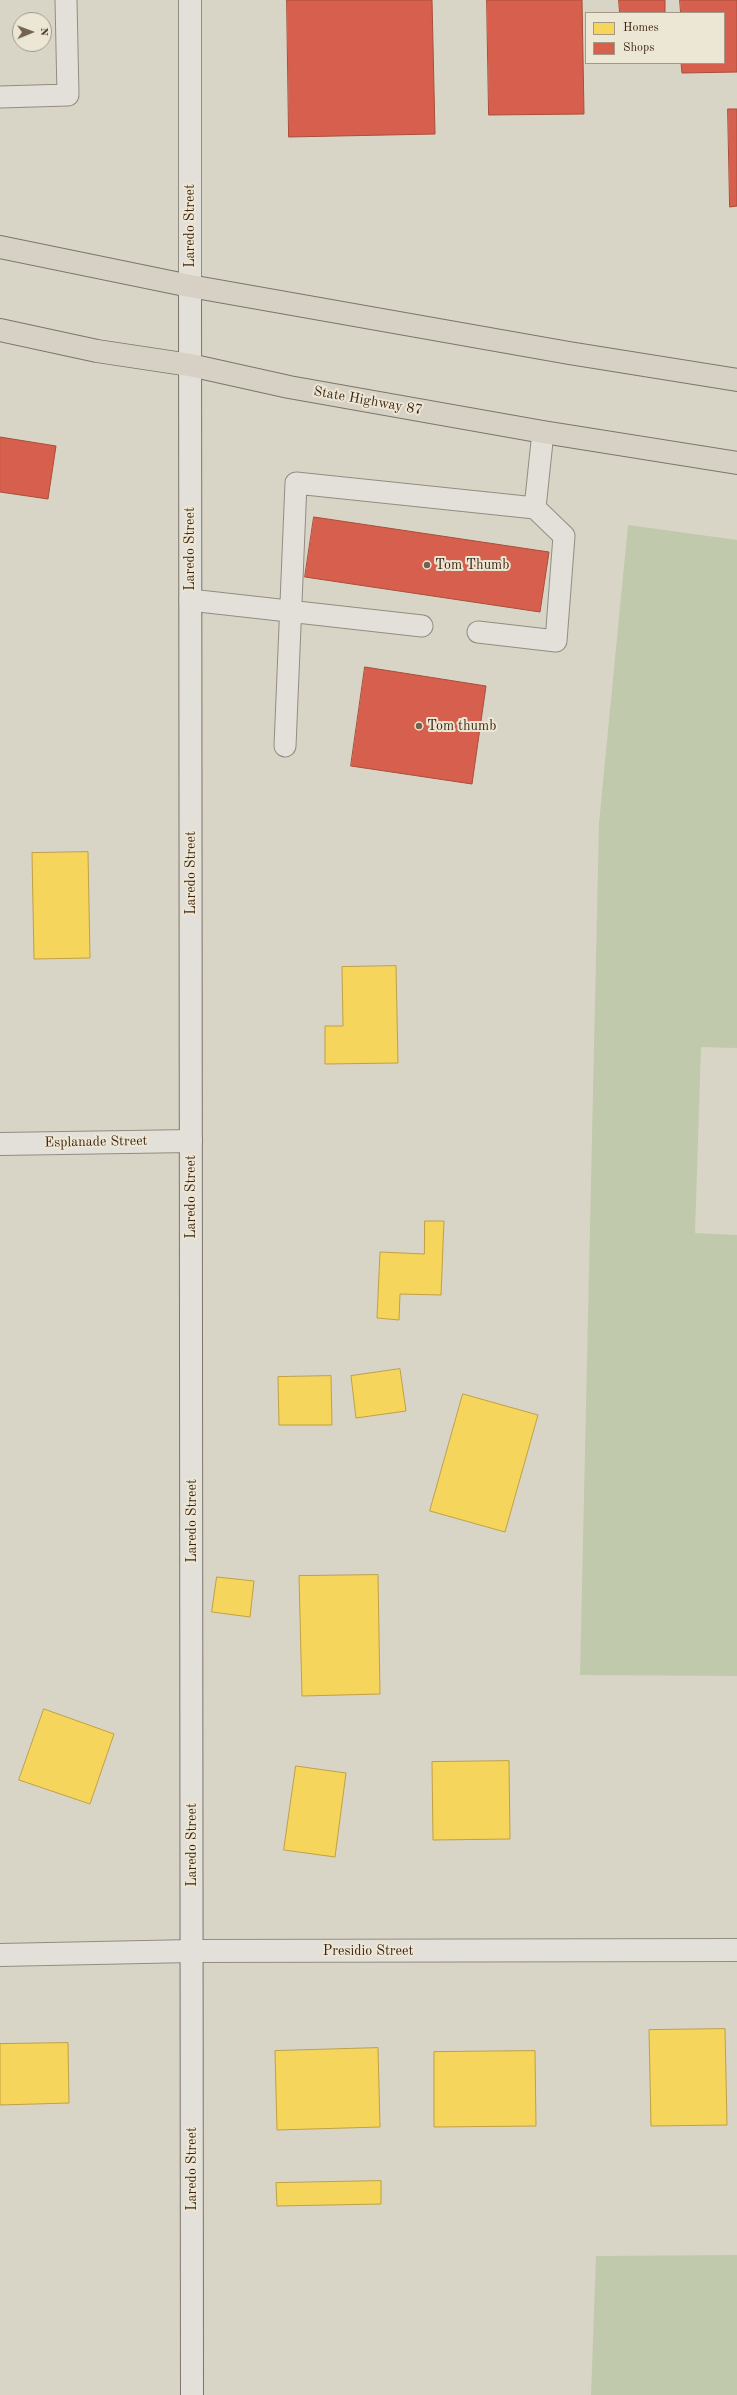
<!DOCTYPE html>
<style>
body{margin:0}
#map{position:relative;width:737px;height:2395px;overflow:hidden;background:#d9d5c6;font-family:"Old Standard TT",serif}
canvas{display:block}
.legend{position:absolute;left:585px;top:12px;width:140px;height:52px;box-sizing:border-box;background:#ece6d5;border:1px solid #a69886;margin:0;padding:5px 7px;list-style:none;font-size:12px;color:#3e240f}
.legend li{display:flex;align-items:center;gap:8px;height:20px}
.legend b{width:20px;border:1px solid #a69886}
.north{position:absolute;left:12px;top:12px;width:40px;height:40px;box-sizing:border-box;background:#ece6d5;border:1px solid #a69886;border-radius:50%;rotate:89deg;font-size:11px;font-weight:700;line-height:16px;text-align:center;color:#3e240f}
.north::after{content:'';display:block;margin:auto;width:14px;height:18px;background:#74624f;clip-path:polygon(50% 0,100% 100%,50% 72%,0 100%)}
</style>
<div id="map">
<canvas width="737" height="2395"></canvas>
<ul class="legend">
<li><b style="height:11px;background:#f6d55c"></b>Homes</li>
<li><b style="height:11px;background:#d6604d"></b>Shops</li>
</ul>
<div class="north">N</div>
</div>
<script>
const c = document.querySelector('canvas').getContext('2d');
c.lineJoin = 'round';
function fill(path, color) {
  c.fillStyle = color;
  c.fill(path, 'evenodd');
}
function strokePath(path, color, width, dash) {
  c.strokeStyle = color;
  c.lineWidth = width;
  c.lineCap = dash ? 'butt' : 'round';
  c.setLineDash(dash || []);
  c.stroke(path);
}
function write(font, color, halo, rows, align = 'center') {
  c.font = font + ' "Old Standard TT",serif';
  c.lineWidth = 4;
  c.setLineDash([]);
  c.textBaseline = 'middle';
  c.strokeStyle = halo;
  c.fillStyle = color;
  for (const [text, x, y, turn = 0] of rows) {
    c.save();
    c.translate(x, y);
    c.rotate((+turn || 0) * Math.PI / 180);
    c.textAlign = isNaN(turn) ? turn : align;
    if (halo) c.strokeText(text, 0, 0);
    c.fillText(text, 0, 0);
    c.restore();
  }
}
const green = new Path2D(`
 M 628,525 L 737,540 L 737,1048 L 701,1047 L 695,1233 L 737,1235 L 737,1676 L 580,1675 L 599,823 Z
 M 737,2255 L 737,2395 L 591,2395 L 596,2256 Z`);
const homes = new Path2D(`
 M 88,852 L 90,958 L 34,959 L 32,853 Z
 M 396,966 L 398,1063 L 325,1064 L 325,1026 L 343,1026 L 342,967 Z
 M 425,1221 L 444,1221 L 441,1295 L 400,1294 L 399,1320 L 377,1318 L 380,1252 L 424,1254 Z
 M 400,1369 L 406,1411 L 356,1418 L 351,1376 Z
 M 331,1376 L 332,1425 L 279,1425 L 278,1377 Z
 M 463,1394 L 538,1415 L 505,1532 L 430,1511 Z
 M 378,1575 L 380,1694 L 302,1696 L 299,1576 Z
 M 217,1577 L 254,1581 L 250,1617 L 212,1612 Z
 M 44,1709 L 114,1734 L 90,1804 L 19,1780 Z
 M 509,1761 L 510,1839 L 433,1840 L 432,1762 Z
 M 296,1766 L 346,1773 L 335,1857 L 284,1850 Z
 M 725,2029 L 727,2125 L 651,2126 L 649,2030 Z
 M 68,2043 L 69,2103 L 0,2105 L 0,2044 Z
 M 378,2048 L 380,2127 L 277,2130 L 275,2051 Z
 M 535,2051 L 536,2126 L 434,2127 L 434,2052 Z
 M 381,2181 L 381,2204 L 277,2206 L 276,2183 Z`);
const shops = new Path2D(`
 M 287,0 L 432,0 L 435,134 L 289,137 Z
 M 487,0 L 582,0 L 584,114 L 489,115 Z
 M 619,0 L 665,0 L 665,13 L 620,13 Z
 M 680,0 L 737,0 L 737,72 L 682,73 L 681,63 L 724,63 L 724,13 L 681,13 Z
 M 728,109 L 737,109 L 737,206 L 730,207 Z
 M 0,437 L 56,446 L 48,499 L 0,492 Z
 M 314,517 L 549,552 L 540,612 L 305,577 Z
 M 365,667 L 486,686 L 472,784 L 351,766 Z`);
const lane = new Path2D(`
 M 0,97 L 68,95 L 66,0
 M 190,600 L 422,626
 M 478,632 L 556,641 L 564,536 L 535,508 L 543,432
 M 285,746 L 296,483 L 535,508`);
const street = new Path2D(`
 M 190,0 L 190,286
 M 0,1144 L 191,1141
 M 0,1955 L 192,1951 L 737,1950`);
const secondary = new Path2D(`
 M 190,286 L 192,2395`);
const highway = new Path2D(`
 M 0,247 L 190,286 L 569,353 L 737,380
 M 0,330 L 97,351 L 190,365 L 289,387 L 543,432 L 737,463`);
const markers = [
 [427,565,4,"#74624f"],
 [419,726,4,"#74624f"]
];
const streetNames = [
 ["Laredo Street",190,226,-90],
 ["State Highway 87",368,401,10],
 ["Laredo Street",190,549,-90],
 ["Laredo Street",191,873,-90],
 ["Esplanade Street",96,1142,-1],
 ["Laredo Street",191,1197,-90],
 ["Laredo Street",192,1521,-90],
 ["Laredo Street",192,1845,-90],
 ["Presidio Street",368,1951],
 ["Laredo Street",192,2169,-90]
];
const poiNames = [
 ["Tom Thumb",435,565],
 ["Tom thumb",427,726]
];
fill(green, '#c0c9ac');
fill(homes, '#f6d55c');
strokePath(homes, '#bfa045', 1);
fill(shops, '#d6604d');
strokePath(shops, '#a84e3a', 1);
strokePath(lane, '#938c81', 23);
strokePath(street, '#938c81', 24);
strokePath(secondary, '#7c756a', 24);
strokePath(highway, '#7c756a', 24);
strokePath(lane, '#e3e0d9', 21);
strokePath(street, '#e3e0d9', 22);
strokePath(secondary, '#e3e0d9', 22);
strokePath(highway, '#d6d1c4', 22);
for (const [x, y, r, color] of markers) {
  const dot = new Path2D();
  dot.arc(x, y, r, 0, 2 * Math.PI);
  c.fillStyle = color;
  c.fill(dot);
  strokePath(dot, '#ece6d5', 1.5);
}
write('14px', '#3e240f', '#ece6d5', streetNames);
write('14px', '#3e240f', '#ece6d5', poiNames, 'left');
</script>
